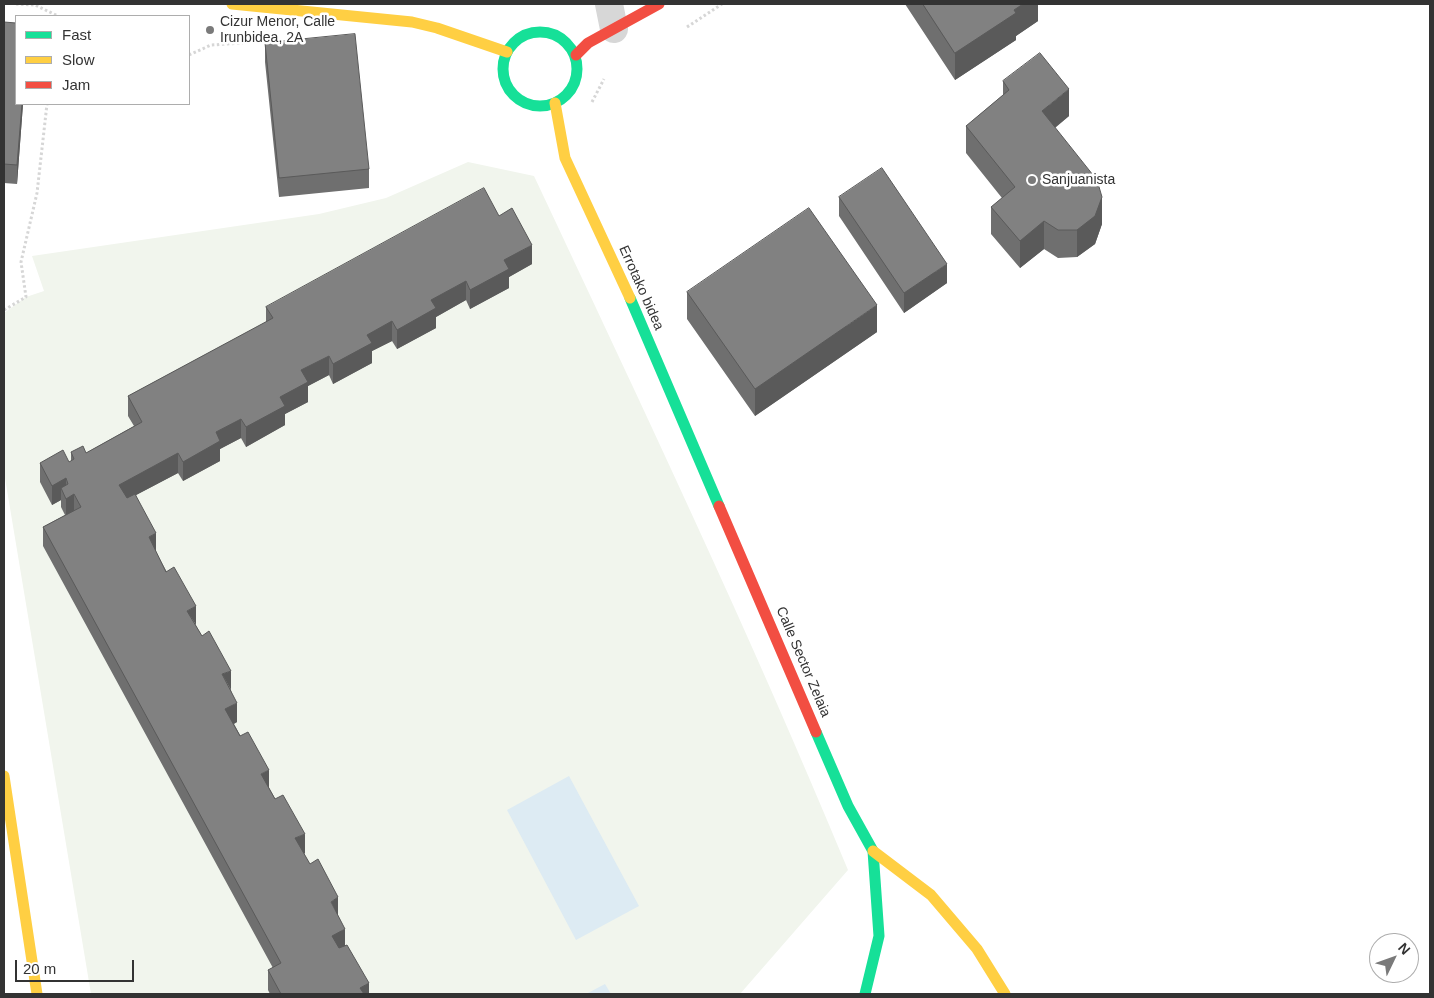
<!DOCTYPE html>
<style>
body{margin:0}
#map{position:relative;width:1434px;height:998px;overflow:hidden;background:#fff;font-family:Arial,sans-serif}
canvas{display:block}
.frame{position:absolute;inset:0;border:5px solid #333;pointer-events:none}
.legend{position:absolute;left:15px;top:15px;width:175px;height:90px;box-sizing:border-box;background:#fff;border:1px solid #adadad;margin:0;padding:6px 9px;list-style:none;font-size:15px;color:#333}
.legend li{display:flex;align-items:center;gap:10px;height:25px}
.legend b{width:25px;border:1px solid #adadad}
.north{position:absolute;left:1369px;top:933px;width:50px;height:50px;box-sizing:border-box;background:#fff;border:1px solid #adadad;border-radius:50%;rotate:48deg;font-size:14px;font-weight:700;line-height:20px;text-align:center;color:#333}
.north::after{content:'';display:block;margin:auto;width:18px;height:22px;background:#7a7a7a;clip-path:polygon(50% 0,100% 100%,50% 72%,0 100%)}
.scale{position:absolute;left:15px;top:960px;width:119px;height:22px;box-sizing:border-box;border:2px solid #333;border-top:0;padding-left:6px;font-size:15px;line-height:18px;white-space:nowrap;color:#333;-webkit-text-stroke:4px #fff;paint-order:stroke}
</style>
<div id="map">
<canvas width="1434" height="998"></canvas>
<div class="frame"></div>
<ul class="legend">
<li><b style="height:6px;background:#16e098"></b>Fast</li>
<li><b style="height:6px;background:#ffcf43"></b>Slow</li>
<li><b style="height:6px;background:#f24e42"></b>Jam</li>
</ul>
<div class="north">N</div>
<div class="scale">20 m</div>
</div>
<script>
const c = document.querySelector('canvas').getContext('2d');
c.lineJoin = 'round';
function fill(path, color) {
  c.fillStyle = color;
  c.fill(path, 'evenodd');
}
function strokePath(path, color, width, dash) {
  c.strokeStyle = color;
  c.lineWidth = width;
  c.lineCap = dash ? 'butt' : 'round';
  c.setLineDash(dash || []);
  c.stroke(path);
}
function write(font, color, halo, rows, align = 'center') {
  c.font = font + ' Arial,sans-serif';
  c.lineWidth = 5;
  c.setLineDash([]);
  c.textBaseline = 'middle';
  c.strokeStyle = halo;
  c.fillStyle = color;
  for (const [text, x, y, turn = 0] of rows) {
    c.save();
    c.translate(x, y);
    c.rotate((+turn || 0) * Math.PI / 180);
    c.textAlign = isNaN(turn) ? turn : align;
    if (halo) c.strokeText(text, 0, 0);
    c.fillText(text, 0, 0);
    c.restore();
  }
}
const green = new Path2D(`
 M 468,162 L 534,176 C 642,406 751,635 848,870 L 740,994 L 91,994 L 4,472 L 4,313 L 26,297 L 44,291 L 32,256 L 319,214 L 386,198 Z`);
const water = new Path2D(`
 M 569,776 L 639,906 L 576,940 L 507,810 Z
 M 605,984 L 611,994 L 586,994 Z`);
const path = new Path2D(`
 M 16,4 L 35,5 L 58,16
 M 687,27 L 722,4
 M 189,55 L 211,45 L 243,43
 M 592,102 L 604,79
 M 4,310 L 26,297 L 21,262 L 37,193 L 47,104`);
const street = new Path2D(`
 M 609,4 L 614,29`);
const fast = new Path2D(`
 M503 69a37 37 0 1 1 74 0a37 37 0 1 1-74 0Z
 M 630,298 L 719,506
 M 816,732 L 848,806 L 873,851 L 879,936 L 865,994`);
const slow = new Path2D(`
 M 232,4 L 412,22 L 437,28 L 507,52
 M 555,103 L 565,158 L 630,298
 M 4,776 L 37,994
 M 873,851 L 931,895 L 977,949 L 1005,994`);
const jam = new Path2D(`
 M 576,55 L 588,43 L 659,4
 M 719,506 L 816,732`);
const wall = new Path2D(`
 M 905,4 L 1038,4 L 1038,21 L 1016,36 L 1016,40 L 955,80 Z
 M 4,22 L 16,104 L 23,104 L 17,184 L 4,183 Z
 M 265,43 L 369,169 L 369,188 L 279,197 L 265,62 Z
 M 1003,81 L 1069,116 L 1055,128 L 1102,224 L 1095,244 L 1077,257 L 1058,258 L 1044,249 L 1020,268 L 991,234 L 991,207 L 1002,198 L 966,153 L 966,126 L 1003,95 Z
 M 839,197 L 947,283 L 904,313 L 839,216 Z
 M 499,216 L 532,264 L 509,277 L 509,288 L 470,309 L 466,300 L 436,317 L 436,328 L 397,349 L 392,341 L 372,351 L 372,363 L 333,384 L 329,375 L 308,386 L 308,402 L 285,414 L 285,425 L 246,447 L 241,438 L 220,449 L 220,461 L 183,481 L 178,473 L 136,495 L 156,552 L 231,690 L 237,722 L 234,724 L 305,853 L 304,854 L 338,916 L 345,946 L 369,994 L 270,994 L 268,990 L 268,970 L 273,968 L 43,546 L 43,527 L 65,515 L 61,507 L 61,500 L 52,505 L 40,482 L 40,463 L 69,462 L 71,461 L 71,452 L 86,453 L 134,426 L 128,416 L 128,396 L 266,322 L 266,307 Z
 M 687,292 L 877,332 L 755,416 L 687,319 Z`);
const shadedWall = new Path2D(`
 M 1023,4 L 1038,4 L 1038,21 L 1016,36 L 1016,40 L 955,80 L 955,53 Z
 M 1069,89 L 1069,116 L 1042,138 L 1042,111 Z
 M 22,104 L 23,104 L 17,184 L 17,165 Z
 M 1102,197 L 1102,224 L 1095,244 L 1077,257 L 1077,230 Z
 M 1044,221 L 1044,249 L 1020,268 L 1020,241 Z
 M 532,245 L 532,264 L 509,277 L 509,288 L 470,309 L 470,290 L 504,260 Z
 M 947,264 L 947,283 L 904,313 L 904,293 Z
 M 466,281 L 466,300 L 436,317 L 436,328 L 397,349 L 397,330 L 431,300 Z
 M 877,305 L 877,332 L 755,416 L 755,389 Z
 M 392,321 L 392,341 L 372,351 L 372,363 L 333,384 L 333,364 L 367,335 Z
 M 329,356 L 329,375 L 308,386 L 308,402 L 285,414 L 285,425 L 246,447 L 246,427 L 280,397 L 301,370 Z
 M 241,419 L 241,438 L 220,449 L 220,461 L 183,481 L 183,462 L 216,432 Z
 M 178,453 L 178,473 L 119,504 L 119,485 Z
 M 66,478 L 66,497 L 61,488 L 61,500 L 52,505 L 52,486 Z
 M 74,494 L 74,513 L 66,518 L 66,499 Z
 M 156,533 L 156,552 L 149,537 Z
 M 196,606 L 196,625 L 187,611 Z
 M 231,671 L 231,690 L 222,674 Z
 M 237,703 L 237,722 L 225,728 L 225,709 Z
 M 269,770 L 269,789 L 261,774 Z
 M 305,834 L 305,853 L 295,858 L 295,838 Z
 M 338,897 L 338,916 L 331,902 Z
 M 345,929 L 345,948 L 332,955 L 332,936 Z
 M 369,983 L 369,994 L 360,994 L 360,988 Z`);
const building = new Path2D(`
 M 923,4 L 1023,4 L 1014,10 L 1016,13 L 955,53 Z
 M 4,22 L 16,23 L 16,104 L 22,104 L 17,165 L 4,164 Z
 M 355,34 L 369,169 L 279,178 L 265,43 Z
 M 1040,53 L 1069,89 L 1042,111 L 1097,180 L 1102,197 L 1095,216 L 1077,230 L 1058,230 L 1044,221 L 1020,241 L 991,207 L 1015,187 L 966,126 L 1009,90 L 1003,81 Z
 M 882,168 L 947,264 L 904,293 L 839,197 Z
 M 484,188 L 499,216 L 512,208 L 532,245 L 504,260 L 509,269 L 470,290 L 466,281 L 431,300 L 436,308 L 397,330 L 392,321 L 367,335 L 372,343 L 333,364 L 329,356 L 301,370 L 308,382 L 280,397 L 285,406 L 246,427 L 241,419 L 216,432 L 220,441 L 183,462 L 178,453 L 119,485 L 127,498 L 135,494 L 156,533 L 149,537 L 166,572 L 174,567 L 196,606 L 187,611 L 202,636 L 209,631 L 231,671 L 222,674 L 237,703 L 225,709 L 240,736 L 248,732 L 269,770 L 261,774 L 275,799 L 283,795 L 305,834 L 295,838 L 310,864 L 318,859 L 338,897 L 331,902 L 345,929 L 332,936 L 339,948 L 347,945 L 369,983 L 360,988 L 364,994 L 281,994 L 268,970 L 281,963 L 43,527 L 81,507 L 74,494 L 66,499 L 61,488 L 68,484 L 66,478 L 52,486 L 40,463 L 63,450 L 69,462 L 74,459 L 71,452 L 83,446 L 86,453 L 142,422 L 128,396 L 273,318 L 266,307 Z
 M 809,208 L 877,305 L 755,389 L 687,292 Z`);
const markers = [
 [210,30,5,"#7a7a7a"],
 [1032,180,5,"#7a7a7a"]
];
const poiNames = [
 ["Cizur Menor, Calle",220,22],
 ["Irunbidea, 2A",220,38],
 ["Sanjuanista",1042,180]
];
const streetNames = [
 ["Errotako bidea",641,288,66],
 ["Calle Sector Zelaia",803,662,67]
];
fill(green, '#f1f5ed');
fill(water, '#ddebf3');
strokePath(path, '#d6d6d6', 3, [2.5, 2.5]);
strokePath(street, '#d7d7d7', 28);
strokePath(fast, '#16e098', 11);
strokePath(slow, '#ffcf43', 11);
strokePath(jam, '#f24e42', 11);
fill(wall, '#6f6f6f');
fill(shadedWall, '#5a5a5a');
fill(building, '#818181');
strokePath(building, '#5a5a5a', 1);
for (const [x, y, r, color] of markers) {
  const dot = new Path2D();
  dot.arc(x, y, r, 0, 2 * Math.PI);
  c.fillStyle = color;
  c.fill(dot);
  strokePath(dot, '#fff', 2);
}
write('14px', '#333', '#fff', poiNames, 'left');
write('14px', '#333', '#fff', streetNames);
</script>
